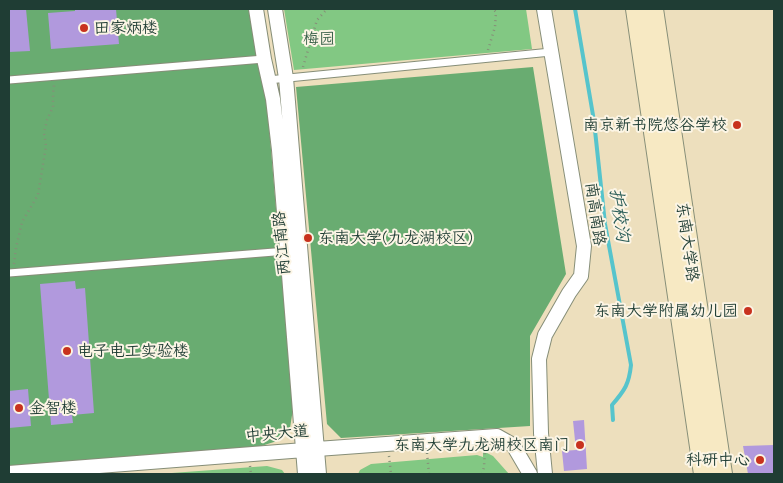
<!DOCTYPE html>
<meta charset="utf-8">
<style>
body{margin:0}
#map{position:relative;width:783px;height:483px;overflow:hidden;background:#eddfbd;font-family:"Comic Neue",sans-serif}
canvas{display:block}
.frame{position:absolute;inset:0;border:10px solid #1f3d34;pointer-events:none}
</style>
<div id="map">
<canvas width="783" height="483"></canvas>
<div class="frame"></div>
</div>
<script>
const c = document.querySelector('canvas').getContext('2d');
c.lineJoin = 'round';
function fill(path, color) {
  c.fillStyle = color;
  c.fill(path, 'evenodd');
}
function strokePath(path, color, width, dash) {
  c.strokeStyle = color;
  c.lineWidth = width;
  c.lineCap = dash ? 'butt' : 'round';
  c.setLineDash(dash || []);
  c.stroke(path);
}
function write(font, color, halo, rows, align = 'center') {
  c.font = font + ' "Comic Neue","LXGW WenKai TC",sans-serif';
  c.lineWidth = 4;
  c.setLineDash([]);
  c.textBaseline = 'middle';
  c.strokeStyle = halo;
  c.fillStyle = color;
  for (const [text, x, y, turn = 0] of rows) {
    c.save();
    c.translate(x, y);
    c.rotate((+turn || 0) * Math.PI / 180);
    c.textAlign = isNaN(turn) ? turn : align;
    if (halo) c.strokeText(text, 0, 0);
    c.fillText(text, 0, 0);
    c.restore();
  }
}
const green = new Path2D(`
 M 284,9 L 526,9 L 532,49 L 294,70 Z
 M 483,451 L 493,456 L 509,474 L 358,474 L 360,470 L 371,464 L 477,455 L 483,457 Z
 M 267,466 L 282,470 L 285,474 L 158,474 Z`);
const forest = new Path2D(`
 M 9,9 L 251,9 L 267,102 L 293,409 L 290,428 L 277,441 L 255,448 L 9,468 Z
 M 533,67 L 566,274 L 530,336 L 530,426 L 341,438 L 327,424 L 296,87 Z`);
const stream = new Path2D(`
 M 575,9 L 594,121 L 605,224 L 631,365 C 629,384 625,390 612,405 L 613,420`);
const building = new Path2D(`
 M 9,9 L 26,9 L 30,51 L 9,52 Z
 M 75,9 L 116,9 L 119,44 L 51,49 L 48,13 L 75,11 Z
 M 75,281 L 76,289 L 85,288 L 94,413 L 72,415 L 73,423 L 51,425 L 40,284 Z
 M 28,389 L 31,426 L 9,428 L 9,391 Z
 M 584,420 L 587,469 L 564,471 L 562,451 L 576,450 L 573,421 Z
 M 774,445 L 774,474 L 748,474 L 743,446 Z`);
const path = new Path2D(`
 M 488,50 L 495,27 L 496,12 L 493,9
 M 303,67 L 317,20 L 327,9
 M 14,264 L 16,248 L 22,222 L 38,195 L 46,146 L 44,133 L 47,120 L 53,107 L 53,94 L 54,85
 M 427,453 L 429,474
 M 389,456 L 391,474
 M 250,466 L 251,474
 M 482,474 L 484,467 L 485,449`);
const lane = new Path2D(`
 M 9,80 L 264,59
 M 268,80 L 551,52
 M 9,273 L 287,251`);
const street = new Path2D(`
 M 256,9 L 264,59 L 273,99 L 279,150 L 305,474
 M 275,9 L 286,78 L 319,474
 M 544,9 L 584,246 L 581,276 L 569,293 L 545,335 L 539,359 L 541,433 L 545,474
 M 9,473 L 317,449 L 497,436 L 513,445 L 530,474`);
const secondary = new Path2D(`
 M 636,9 L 704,474
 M 653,9 L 722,474`);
const markers = [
 [84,28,5,"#c8321e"],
 [737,125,5,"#c8321e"],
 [308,238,5,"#c8321e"],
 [748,311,5,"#c8321e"],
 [67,351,5,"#c8321e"],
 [19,408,5,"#c8321e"],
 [580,445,5,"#c8321e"],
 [760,460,5,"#c8321e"]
];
const poiNames = [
 ["田家炳楼",94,28],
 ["南京新书院悠谷学校",727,125,"right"],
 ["东南大学(九龙湖校区)",318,238],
 ["东南大学附属幼儿园",738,311,"right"],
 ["电子电工实验楼",77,351],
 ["金智楼",29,408],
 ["东南大学九龙湖校区南门",570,445,"right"],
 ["科研中心",750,460,"right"]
];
const parkNames = [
 ["梅园",319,39]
];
const streetNames = [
 ["南高南路",595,214,82],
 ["东南大学路",687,242,82],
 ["两江南路",282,243,-95],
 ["中央大道",277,434,-5]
];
const waterNames = [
 ["护校沟",619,215,82]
];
fill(green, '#82c883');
fill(forest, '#69ac71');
strokePath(stream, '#56c4cc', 4);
fill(building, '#b199dd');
strokePath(lane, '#868e78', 9);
strokePath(street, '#868e78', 16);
strokePath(secondary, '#868e78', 22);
strokePath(path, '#868e78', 2.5, [1, 4]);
strokePath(lane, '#fff', 7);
strokePath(street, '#fff', 14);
strokePath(secondary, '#f7e9c3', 20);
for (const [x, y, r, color] of markers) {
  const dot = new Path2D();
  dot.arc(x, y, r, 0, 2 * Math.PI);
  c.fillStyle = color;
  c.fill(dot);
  strokePath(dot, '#fcf5e5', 2);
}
write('16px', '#1f3d34', '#fcf5e5', poiNames, 'left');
write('16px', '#386048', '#fcf5e5', parkNames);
write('16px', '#1f3d34', '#fcf5e5', streetNames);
write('italic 18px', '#2d5f5a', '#fcf5e5', waterNames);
</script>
